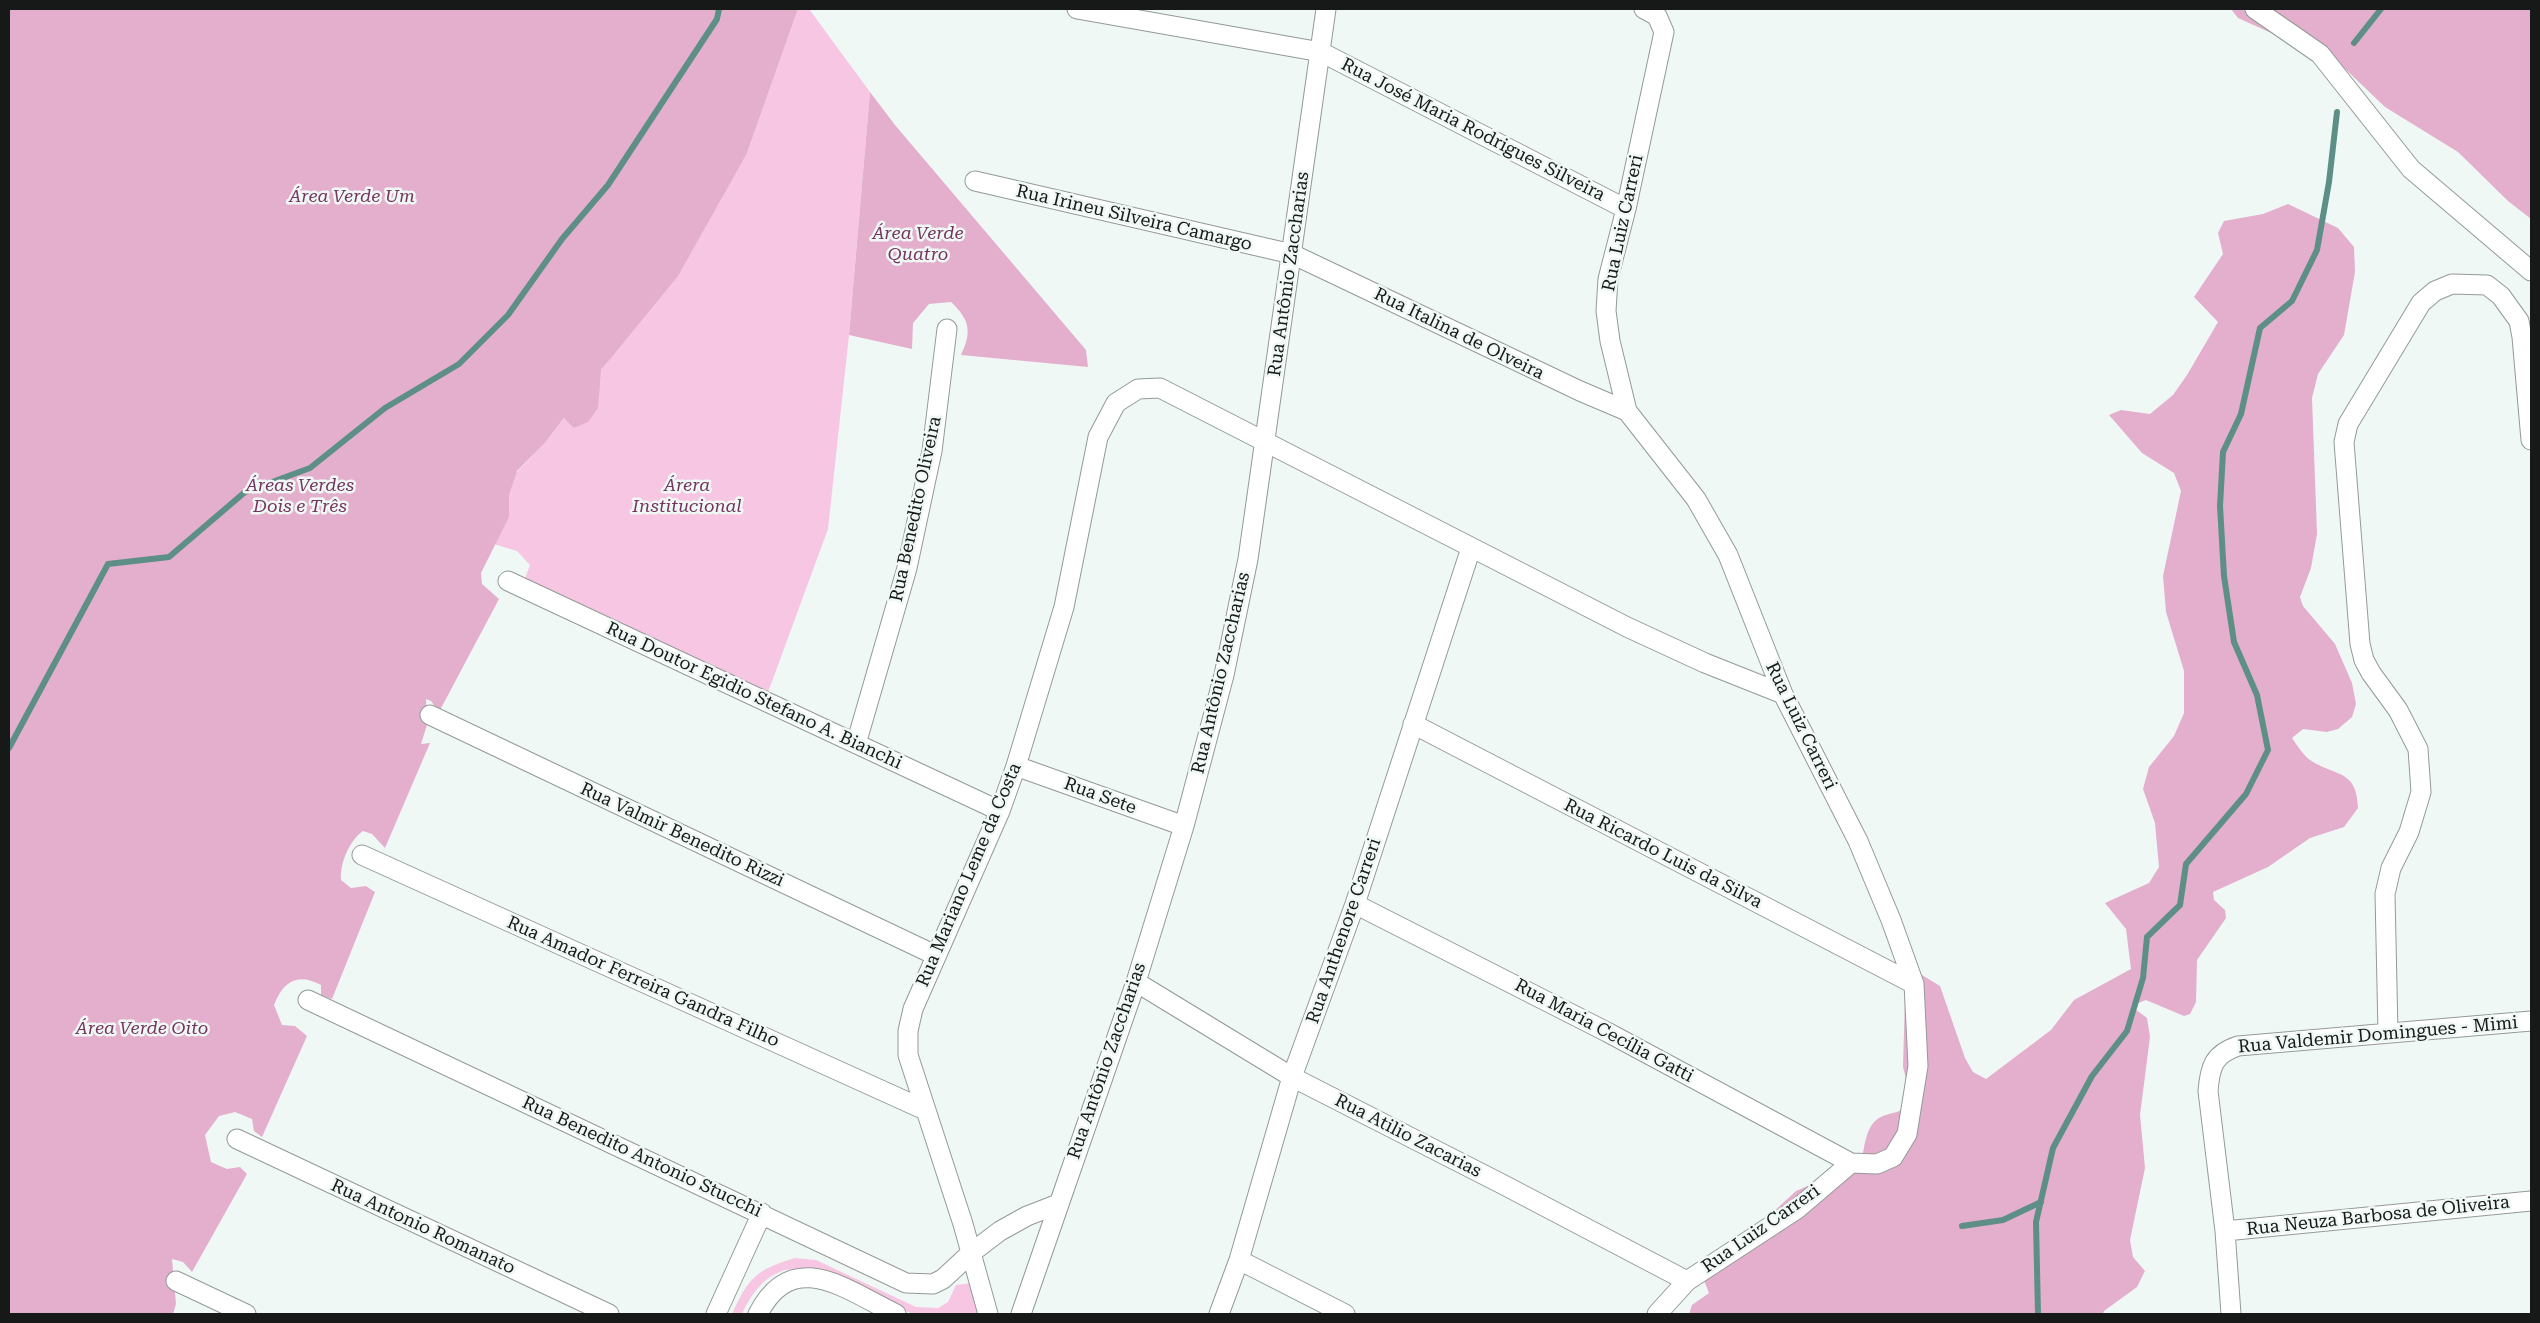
<!DOCTYPE html>
<meta charset="utf-8">
<style>
body{margin:0}
#map{position:relative;width:2540px;height:1323px;overflow:hidden;background:#f0f8f6;font-family:"Roboto Serif",serif}
canvas{display:block}
.frame{position:absolute;inset:0;border:10px solid #161918;pointer-events:none}
</style>
<div id="map">
<canvas width="2540" height="1323"></canvas>
<div class="frame"></div>
</div>
<script>
const c = document.querySelector('canvas').getContext('2d');
c.lineJoin = 'round';
function fill(path, color) {
  c.fillStyle = color;
  c.fill(path, 'evenodd');
}
function strokePath(path, color, width, dash) {
  c.strokeStyle = color;
  c.lineWidth = width;
  c.lineCap = dash ? 'butt' : 'round';
  c.setLineDash(dash || []);
  c.stroke(path);
}
function write(font, color, halo, rows, align = 'center') {
  c.font = font + ' "Roboto Serif",serif';
  c.lineWidth = 5;
  c.setLineDash([]);
  c.textBaseline = 'middle';
  c.strokeStyle = halo;
  c.fillStyle = color;
  for (const [text, x, y, turn = 0] of rows) {
    c.save();
    c.translate(x, y);
    c.rotate((+turn || 0) * Math.PI / 180);
    c.textAlign = isNaN(turn) ? turn : align;
    if (halo) c.strokeText(text, 0, 0);
    c.fillText(text, 0, 0);
    c.restore();
  }
}
const green = new Path2D(`
 M 798,9 L 809,9 L 870,92 L 849,335 L 828,529 L 767,695 L 524,581 L 530,565 L 517,551 L 497,545 L 464,527 L 544,444 L 606,364 L 747,153 Z
 M 795,1258 L 816,1260 L 916,1307 L 938,1308 L 948,1302 L 956,1285 L 972,1283 L 983,1314 C 967,1314 924,1318 911,1313 C 850,1292 784,1224 742,1314 L 732,1314 C 749,1277 756,1270 795,1258 Z`);
const forest = new Path2D(`
 M 9,9 L 798,9 L 747,153 L 678,276 L 601,370 L 598,408 L 588,422 L 574,428 L 564,418 L 544,444 L 517,471 L 509,495 L 509,517 L 481,573 L 482,584 L 499,599 L 439,712 L 431,701 L 426,699 L 427,725 L 421,744 L 430,743 L 385,848 L 372,834 L 363,831 C 349,841 340,863 341,880 L 351,888 L 366,886 L 375,892 L 332,999 L 321,995 L 321,985 C 297,972 283,982 274,1005 L 282,1025 L 295,1026 L 307,1036 L 262,1137 L 254,1131 L 252,1119 L 235,1112 L 219,1116 L 205,1135 L 211,1162 L 227,1169 L 240,1167 L 247,1174 L 192,1272 L 183,1262 L 172,1259 L 176,1304 L 173,1314 L 9,1314 Z
 M 2231,9 L 2531,9 L 2531,219 L 2508,201 L 2458,152 L 2385,107 L 2340,64 L 2238,18 Z
 M 870,92 L 895,125 L 1086,350 L 1088,367 L 961,355 C 972,332 970,320 951,302 L 929,304 L 913,323 L 912,349 L 849,335 Z
 M 2288,204 L 2338,228 L 2354,247 L 2355,272 L 2344,335 L 2318,374 L 2312,398 L 2317,534 L 2311,568 L 2300,597 L 2303,606 L 2335,644 L 2352,683 L 2356,704 L 2352,717 L 2338,729 L 2327,732 L 2303,729 L 2292,738 C 2297,745 2303,755 2310,760 C 2336,777 2357,769 2358,808 L 2344,827 L 2310,838 L 2268,867 L 2213,892 L 2214,900 L 2225,910 L 2226,918 L 2197,960 L 2196,1002 L 2190,1014 L 2184,1016 L 2146,1000 L 2131,1006 L 2147,1018 L 2150,1037 L 2140,1115 L 2145,1168 L 2130,1240 L 2133,1257 L 2145,1271 L 2137,1287 L 2104,1311 L 2103,1314 L 1689,1314 L 1692,1305 L 1709,1293 L 1700,1270 L 1747,1236 L 1796,1191 L 1815,1183 L 1847,1179 L 1861,1168 C 1864,1152 1864,1123 1883,1116 C 1900,1110 1899,1115 1911,1099 L 1903,1067 L 1905,997 L 1910,979 L 1922,975 L 1940,986 L 1965,1058 L 1973,1072 L 1986,1079 L 2051,1030 L 2074,1000 L 2131,969 L 2126,929 L 2105,903 L 2149,883 L 2159,867 L 2155,823 L 2143,789 L 2149,767 L 2174,736 L 2184,713 L 2184,671 L 2166,612 L 2163,576 L 2181,491 L 2174,473 L 2142,453 L 2109,415 L 2121,410 L 2150,414 L 2173,395 L 2187,375 L 2218,322 L 2194,297 L 2223,254 L 2218,233 L 2224,221 L 2263,214 Z`);
const stream = new Path2D(`
 M 2354,43 L 2381,9
 M 9,748 L 108,564 L 169,557 L 245,492 L 310,468 L 385,408 L 459,364 L 508,315 L 562,239 L 608,185 L 717,19 L 719,9
 M 1962,1226 L 2003,1220 L 2041,1202
 M 2038,1314 L 2036,1222 L 2053,1148 L 2092,1076 L 2127,1031 L 2143,978 L 2147,937 L 2180,905 L 2186,864 L 2246,794 L 2268,750 L 2257,695 L 2234,642 L 2224,576 L 2220,506 L 2223,452 L 2241,414 L 2260,328 L 2292,301 L 2317,250 L 2329,182 L 2337,112`);
const minor = new Path2D(`
 M 1077,9 L 1321,52 L 1626,209
 M 1644,9 L 1657,16 L 1664,32 L 1626,209 L 1608,279 L 1606,311 L 1610,341 L 1627,411 L 1696,499 L 1728,555 L 1783,694 L 1858,841 L 1891,920 L 1914,984 L 1918,1066 L 1907,1134 L 1893,1157 L 1877,1164 L 1851,1163 L 1797,1209 L 1687,1281 L 1657,1314
 M 2255,9 L 2320,54 L 2411,169 L 2531,271
 M 975,181 L 1292,254 L 1580,391 L 1627,411
 M 508,581 L 1000,811
 M 430,715 L 935,955
 M 1413,724 L 1914,984
 M 856,744 L 907,568 L 932,451 L 947,329
 M 1016,766 L 1184,826
 M 362,855 L 925,1110
 M 1355,904 L 1607,1032 L 1851,1163
 M 1136,982 L 1292,1077 L 1502,1184 L 1687,1281
 M 308,1000 L 906,1283 L 933,1284 L 943,1279 L 971,1253 L 1000,1231 L 1027,1216 L 1058,1204
 M 2388,1033 L 2385,894 L 2391,868 L 2409,832 L 2421,792 L 2418,749 L 2398,710 L 2371,673 L 2364,660 L 2360,644 L 2344,442 L 2348,424 L 2421,303 L 2435,291 L 2452,284 L 2487,285 L 2501,296 L 2519,321 L 2522,337 L 2531,440
 M 237,1139 L 609,1314
 M 2225,1231 L 2531,1201
 M 1239,1260 L 1345,1314
 M 176,1281 L 246,1314
 M 716,1314 L 762,1213
 M 758,1314 C 793,1246 846,1290 896,1314
 M 988,1314 L 963,1224 L 908,1055 L 908,1031 L 913,1009 L 1000,811 L 1016,766 L 1064,607 L 1098,437 L 1116,403 L 1138,389 L 1160,388 L 1627,627 L 1705,663 L 1783,694
 M 1021,1314 L 1136,982 L 1184,826 L 1224,675 L 1248,559 L 1326,9
 M 1219,1314 L 1239,1260 L 1292,1077 L 1355,904 L 1471,548
 M 2231,1314 L 2225,1231 L 2208,1091 C 2210,1066 2214,1054 2238,1046 L 2531,1021`);
const streetNames = [
 ["Rua José Maria Rodrigues Silveira",1473,130,27],
 ["Rua Irineu Silveira Camargo",1134,218,13],
 ["Rua Luiz Carreri",1623,223,-78],
 ["Rua Antônio Zaccharias",1289,274,-82],
 ["Rua Italina de Olveira",1459,334,26],
 ["Rua Benedito Oliveira",916,509,-78],
 ["Rua Antônio Zaccharias",1221,673,-77],
 ["Rua Doutor Egidio Stefano A. Bianchi",754,696,25],
 ["Rua Luiz Carreri",1801,726,64],
 ["Rua Sete",1100,796,20],
 ["Rua Valmir Benedito Rizzi",682,835,25],
 ["Rua Ricardo Luis da Silva",1663,854,27],
 ["Rua Mariano Leme da Costa",969,875,-67],
 ["Rua Anthenore Carreri",1344,931,-71],
 ["Rua Amador Ferreira Gandra Filho",643,982,24],
 ["Rua Maria Cecília Gatti",1604,1031,28],
 ["Rua Valdemir Domingues - Mimi",2378,1035,-5],
 ["Rua Antônio Zaccharias",1107,1061,-71],
 ["Rua Atilio Zacarias",1408,1136,27],
 ["Rua Benedito Antonio Stucchi",642,1157,25],
 ["Rua Neuza Barbosa de Oliveira",2378,1216,-6],
 ["Rua Antonio Romanato",423,1227,25],
 ["Rua Luiz Carreri",1761,1229,-35]
];
const parkNames = [
 ["Área Verde Um",352,197],
 ["Área Verde",918,234],
 ["Quatro",918,255],
 ["Áreas Verdes",300,486],
 ["Dois e Três",300,507],
 ["Árera",687,486],
 ["Institucional",687,507],
 ["Área Verde Oito",142,1029]
];
fill(green, '#f6c6e2');
fill(forest, '#e3afcd');
strokePath(stream, '#5d8f87', 6);
strokePath(minor, '#939a98', 21);
strokePath(minor, '#fff', 19);
write('18px', '#161918', '#f0f8f6', streetNames);
write('italic 18px', '#75355e', '#f0f8f6', parkNames);
</script>
